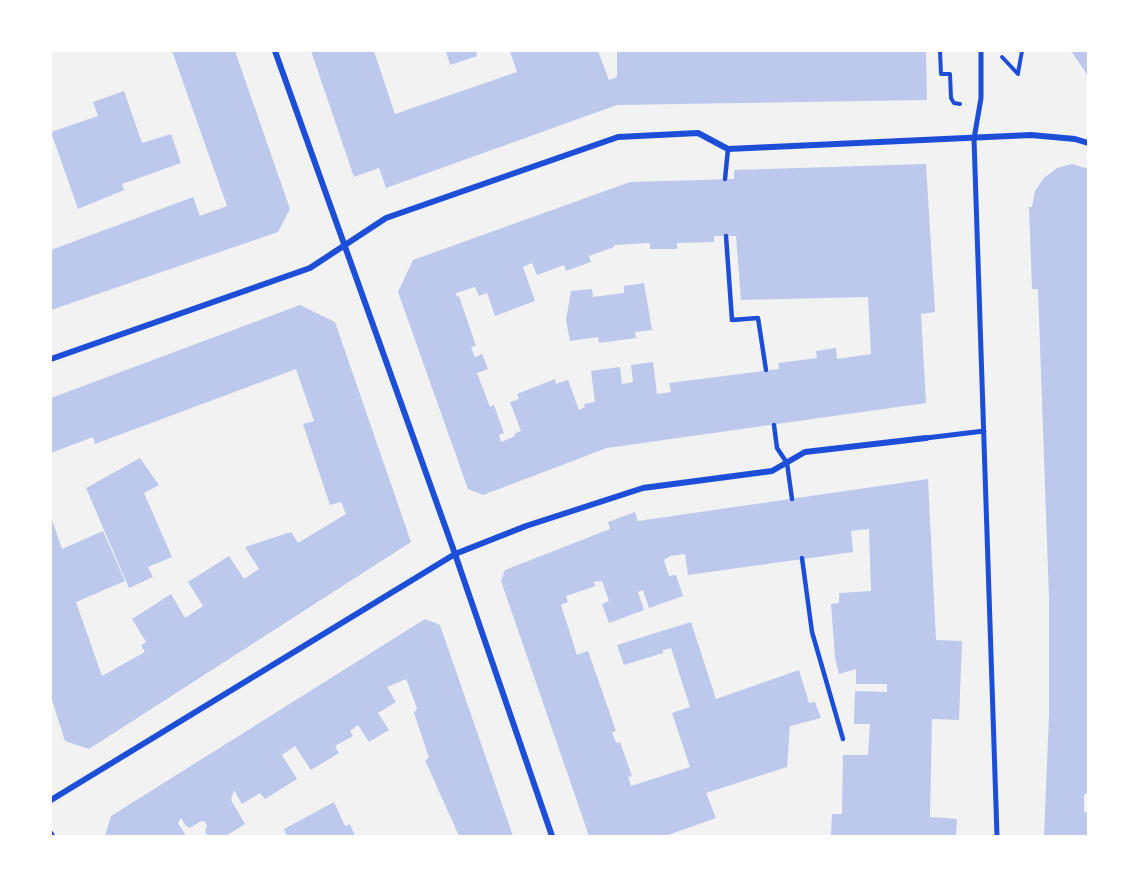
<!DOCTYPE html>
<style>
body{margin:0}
#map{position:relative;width:1139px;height:887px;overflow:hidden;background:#f2f2f2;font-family:"PT Sans Narrow",sans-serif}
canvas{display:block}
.frame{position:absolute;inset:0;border:52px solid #fff;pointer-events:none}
</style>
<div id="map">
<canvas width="1139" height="887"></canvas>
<div class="frame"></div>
</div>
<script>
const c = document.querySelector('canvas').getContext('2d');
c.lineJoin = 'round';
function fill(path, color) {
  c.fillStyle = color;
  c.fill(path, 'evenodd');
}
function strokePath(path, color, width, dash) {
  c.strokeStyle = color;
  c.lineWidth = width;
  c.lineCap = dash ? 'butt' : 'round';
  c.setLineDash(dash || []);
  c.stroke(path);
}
const building = new Path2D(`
 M 172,51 L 235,51 L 290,209 L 278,232 L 51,310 L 51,250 L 193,197 L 200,216 L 227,206 Z
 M 311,51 L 374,51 L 395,114 L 517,72 L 510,51 L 598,51 L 609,80 L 617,77 L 617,52 L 621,51 L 926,51 L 927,100 L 617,105 L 386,188 L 379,168 L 354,177 Z
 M 446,51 L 476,51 L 477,56 L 450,65 Z
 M 1071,51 L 1088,51 L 1088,76 Z
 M 124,91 L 142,143 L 171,134 L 181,163 L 122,184 L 124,190 L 78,209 L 51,132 L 98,116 L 93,102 Z
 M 926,164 L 935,312 L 921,314 L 926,403 L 607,448 L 483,495 L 468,489 L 398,292 L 413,260 L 630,182 L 734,179 L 734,170 ZM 714,236 L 736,236 L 741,300 L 868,297 L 871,354 L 837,359 L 836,348 L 816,351 L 817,358 L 778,363 L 779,369 L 669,383 L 671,392 L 657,394 L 653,362 L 631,365 L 633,382 L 622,384 L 620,367 L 591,371 L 595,402 L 584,404 L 585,407 L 579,410 L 568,380 L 556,384 L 555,379 L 517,394 L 519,399 L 510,402 L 521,431 L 514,434 L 515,436 L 501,442 L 499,435 L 504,433 L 494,405 L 490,407 L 477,373 L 488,369 L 482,354 L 475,357 L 471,347 L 476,346 L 459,296 L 457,297 L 456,293 L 475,287 L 479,296 L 487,293 L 495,316 L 535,301 L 523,267 L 532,263 L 537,275 L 564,265 L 566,271 L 591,262 L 589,256 L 614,247 L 614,245 L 650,243 L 650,249 L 677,249 L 677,243 L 714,242 Z
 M 1072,164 L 1088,169 L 1088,691 L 1086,692 L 1088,695 L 1088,792 L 1084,795 L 1084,812 L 1088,813 L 1088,836 L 1044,836 L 1049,715 L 1049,598 L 1038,289 L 1032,289 L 1029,207 L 1032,207 L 1035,191 L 1044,178 L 1057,168 Z
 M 644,283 L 652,330 L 635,332 L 636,338 L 599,343 L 598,337 L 570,341 L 566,320 L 571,291 L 592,289 L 593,297 L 624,293 L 624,286 Z
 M 300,305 L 335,322 L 411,542 L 89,749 L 65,741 L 51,697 L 51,517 L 62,549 L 103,531 L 125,581 L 76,602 L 102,676 L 145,652 L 141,645 L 146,642 L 132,619 L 171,594 L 185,618 L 203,606 L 188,582 L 229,556 L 244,579 L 259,569 L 245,547 L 291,532 L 298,543 L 346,514 L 341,502 L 330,505 L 303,424 L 314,421 L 296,369 L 95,444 L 93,437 L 51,453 L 51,398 Z
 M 140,458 L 159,485 L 144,493 L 172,557 L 148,567 L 153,577 L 129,588 L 86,488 Z
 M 928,479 L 936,640 L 962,641 L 959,720 L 932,719 L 930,817 L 957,819 L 956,836 L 831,836 L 832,814 L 842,814 L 843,755 L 868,755 L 870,724 L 854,724 L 855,691 L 887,692 L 887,684 L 856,684 L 856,669 L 839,674 L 835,658 L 831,604 L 839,603 L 839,593 L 871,591 L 869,529 L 851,531 L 853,552 L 688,575 L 685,554 L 670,556 L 664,560 L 669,576 L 676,575 L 683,596 L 649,608 L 643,590 L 638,592 L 644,610 L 609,623 L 602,604 L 609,601 L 602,581 L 593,582 L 596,586 L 566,596 L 568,602 L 561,605 L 577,655 L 588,651 L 616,731 L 612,732 L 616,743 L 620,742 L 632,776 L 628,777 L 631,786 L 690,767 L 672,713 L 690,707 L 671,648 L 663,650 L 663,653 L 624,665 L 617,645 L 691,622 L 716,699 L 799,670 L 809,703 L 815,702 L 821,718 L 790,726 L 787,767 L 706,793 L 716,818 L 665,836 L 589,836 L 501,581 L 505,570 L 610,529 L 608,522 L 635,512 L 638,521 Z
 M 425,619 L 440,625 L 513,836 L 459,836 L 425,760 L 429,758 L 414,713 L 417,708 L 406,679 L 387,687 L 396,702 L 378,713 L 389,730 L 369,742 L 358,725 L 350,731 L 353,736 L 335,746 L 339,753 L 311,770 L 295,746 L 282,755 L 297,779 L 265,799 L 260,793 L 242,804 L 234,790 L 231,800 L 245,824 L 226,836 L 208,836 L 205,832 L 207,826 L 205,822 L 201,821 L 190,828 L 186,826 L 181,818 L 178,823 L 186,836 L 105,836 L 111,816 Z
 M 334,802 L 345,826 L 350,824 L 355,836 L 287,836 L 284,829 Z`);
const path = new Path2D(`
 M 940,51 L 941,74 L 950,74 L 951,98 L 954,103 L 960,104
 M 1002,57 L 1018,74
 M 1018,73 L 1022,51`);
const service = new Path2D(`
 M 725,179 L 728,149
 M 726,236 L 732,320 L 758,318 L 766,370
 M 774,425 L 777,448 L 787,463 L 792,499
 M 802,558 L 812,632 L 843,739`);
const pedestrian = new Path2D(`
 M 981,51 L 981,98 L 974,139 L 997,836
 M 926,438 L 984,431`);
const minor = new Path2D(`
 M 275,51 L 455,554 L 552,836
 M 51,359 L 310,268 L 386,218 L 618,137 L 698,133 L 728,149 L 1031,135 L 1075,139 L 1088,143
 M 51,800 L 455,554 L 526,526 L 643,488 L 772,471 L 805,452 L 926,438
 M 51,834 L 52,836`);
fill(building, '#bdc9ec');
strokePath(path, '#1d4ed8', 4);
strokePath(service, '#1d4ed8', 4.5);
strokePath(pedestrian, '#1d4ed8', 5);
strokePath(minor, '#1d4ed8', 6);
</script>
